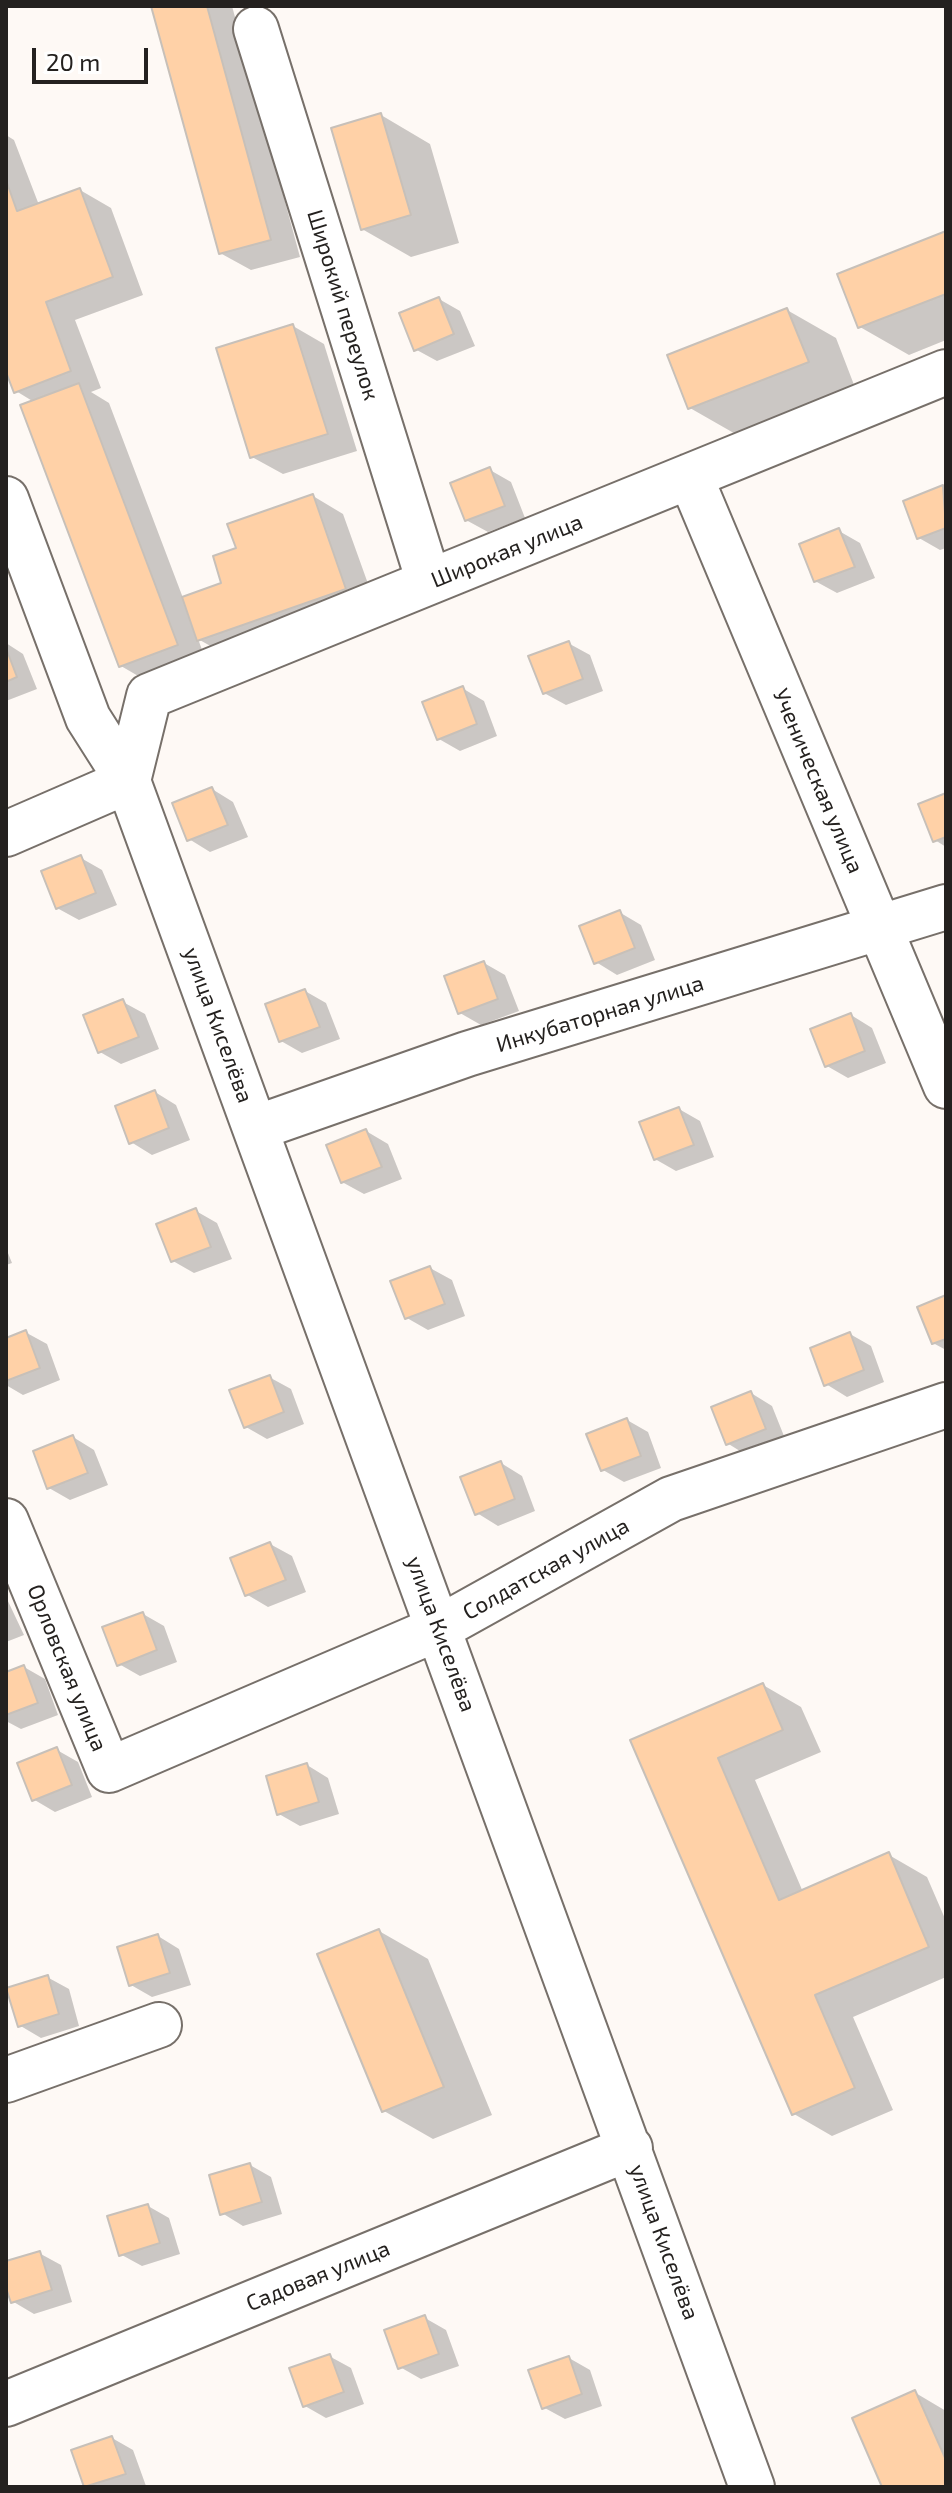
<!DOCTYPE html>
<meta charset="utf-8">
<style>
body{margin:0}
#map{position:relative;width:952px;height:2493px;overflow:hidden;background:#fef9f5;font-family:"Exo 2",sans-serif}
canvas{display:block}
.frame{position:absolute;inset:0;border:8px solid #24211f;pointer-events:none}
.scale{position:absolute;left:32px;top:48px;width:116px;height:36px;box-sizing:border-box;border:4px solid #24211f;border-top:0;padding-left:10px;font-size:24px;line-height:28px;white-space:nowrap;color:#24211f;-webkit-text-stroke:6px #fff;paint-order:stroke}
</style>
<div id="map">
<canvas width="952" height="2493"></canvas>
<div class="frame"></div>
<div class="scale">20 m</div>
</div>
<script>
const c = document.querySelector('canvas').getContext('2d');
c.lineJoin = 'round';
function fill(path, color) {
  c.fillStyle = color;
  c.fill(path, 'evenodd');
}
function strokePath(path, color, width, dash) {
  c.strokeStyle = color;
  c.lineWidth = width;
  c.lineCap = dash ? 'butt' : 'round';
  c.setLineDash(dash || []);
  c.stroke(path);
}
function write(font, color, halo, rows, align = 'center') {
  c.font = font + ' "Exo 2",sans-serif';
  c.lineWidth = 6;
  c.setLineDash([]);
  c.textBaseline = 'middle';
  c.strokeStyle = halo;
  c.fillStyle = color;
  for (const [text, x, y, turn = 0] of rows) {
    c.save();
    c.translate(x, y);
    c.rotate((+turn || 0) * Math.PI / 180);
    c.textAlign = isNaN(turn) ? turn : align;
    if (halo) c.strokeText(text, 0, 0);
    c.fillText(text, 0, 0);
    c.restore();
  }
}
const shadow = new Path2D(`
 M 153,6 L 232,6 L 300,257 L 251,270 L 220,253 Z
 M 381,115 L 430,144 L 459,243 L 411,257 L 362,229 Z
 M 6,135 L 14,140 L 39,205 L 80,190 L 111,208 L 143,295 L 75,320 L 101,388 L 91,392 L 109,403 L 183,598 L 224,584 L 238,549 L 313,496 L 343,514 L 376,606 L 230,657 L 198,639 L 207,663 L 152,684 L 121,666 L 34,402 L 16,391 L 6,367 Z
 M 946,233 L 946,340 L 909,355 L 860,327 Z
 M 439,299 L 460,311 L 475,346 L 437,361 L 415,349 Z
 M 787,310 L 836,338 L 856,390 L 739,436 L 690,408 Z
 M 293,326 L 324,344 L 357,451 L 283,474 L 252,457 Z
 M 490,470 L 511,482 L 525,518 L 488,532 L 466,520 Z
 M 943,488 L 946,490 L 946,548 L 940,550 L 919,538 Z
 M 839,531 L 860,543 L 875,578 L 837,593 L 815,581 Z
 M 6,643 L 23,654 L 37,689 L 6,701 Z
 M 568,643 L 590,655 L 603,691 L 566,705 L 544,693 Z
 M 462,688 L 484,701 L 497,736 L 460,751 L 439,739 Z
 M 212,789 L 233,802 L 248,837 L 210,852 L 189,839 Z
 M 946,795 L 946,847 L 935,840 Z
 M 81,858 L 102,870 L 117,905 L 79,920 L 57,908 Z
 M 619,912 L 641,925 L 655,960 L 617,975 L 596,962 Z
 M 484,963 L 505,975 L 519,1011 L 481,1025 L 460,1013 Z
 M 305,991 L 326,1003 L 340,1039 L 302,1053 L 281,1041 Z
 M 123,1002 L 145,1014 L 159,1049 L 121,1064 L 100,1052 Z
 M 851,1015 L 872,1028 L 886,1063 L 848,1078 L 827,1066 Z
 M 155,1092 L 176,1105 L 190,1140 L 152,1155 L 131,1142 Z
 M 679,1109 L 700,1121 L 714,1157 L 676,1171 L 655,1159 Z
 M 366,1131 L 388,1144 L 402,1179 L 364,1194 L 342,1182 Z
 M 196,1211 L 217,1223 L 232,1259 L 194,1273 L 173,1261 Z
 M 6,1248 L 12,1263 L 6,1265 Z
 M 430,1268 L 452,1280 L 465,1316 L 428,1330 L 407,1318 Z
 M 946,1297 L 946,1350 L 933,1343 Z
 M 25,1332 L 47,1344 L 60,1380 L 23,1395 L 6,1385 L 6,1340 Z
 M 850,1334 L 871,1346 L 884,1382 L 847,1397 L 826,1384 Z
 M 269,1377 L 291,1389 L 304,1424 L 267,1439 L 246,1427 Z
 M 751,1393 L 772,1406 L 786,1441 L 748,1456 L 727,1443 Z
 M 627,1420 L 648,1432 L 661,1468 L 624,1482 L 603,1470 Z
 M 73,1437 L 94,1450 L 108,1485 L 70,1500 L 49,1488 Z
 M 501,1463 L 522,1476 L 535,1511 L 498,1526 L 477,1513 Z
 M 270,1544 L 292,1556 L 306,1592 L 268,1607 L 246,1594 Z
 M 6,1597 L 24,1635 L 6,1642 Z
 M 143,1614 L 164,1626 L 177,1662 L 140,1676 L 119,1664 Z
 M 24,1667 L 45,1679 L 58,1715 L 21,1729 L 6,1721 L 6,1674 Z
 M 763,1685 L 801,1707 L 821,1752 L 755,1780 L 803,1892 L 889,1855 L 927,1877 L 946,1921 L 946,1977 L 853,2017 L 893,2110 L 832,2136 L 794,2114 L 633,1741 Z
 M 57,1750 L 78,1762 L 92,1797 L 55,1812 L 33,1799 Z
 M 307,1765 L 328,1778 L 339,1814 L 300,1826 L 279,1814 Z
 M 379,1931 L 428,1959 L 492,2115 L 433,2139 L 384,2111 Z
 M 158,1936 L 179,1949 L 191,1985 L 152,1997 L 131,1985 Z
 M 47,1977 L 69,1989 L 79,2026 L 41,2038 L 19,2025 Z
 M 250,2165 L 271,2177 L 282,2214 L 243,2226 L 222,2213 Z
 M 148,2206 L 169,2218 L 180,2254 L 142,2266 L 120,2254 Z
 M 39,2253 L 61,2265 L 72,2302 L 34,2314 L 12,2301 L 6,2281 L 6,2264 Z
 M 425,2318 L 446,2330 L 459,2366 L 421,2379 L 400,2367 Z
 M 329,2356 L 351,2368 L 364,2404 L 326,2418 L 305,2406 Z
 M 569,2358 L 590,2370 L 602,2406 L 565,2419 L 543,2407 Z
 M 914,2392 L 946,2411 L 946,2487 L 885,2487 Z
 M 112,2438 L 133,2450 L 146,2486 L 86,2487 L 74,2452 Z`);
const building = new Path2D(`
 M 151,6 L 207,6 L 271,240 L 219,254 Z
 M 381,113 L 411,215 L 361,230 L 331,128 Z
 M 6,180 L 17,211 L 80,188 L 113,277 L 46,302 L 71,371 L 14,393 L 6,372 Z
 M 946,231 L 946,294 L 858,328 L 837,274 Z
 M 439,297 L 454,334 L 414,351 L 399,313 Z
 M 787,308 L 809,362 L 688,409 L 667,355 Z
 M 293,324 L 328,434 L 250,458 L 216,348 Z
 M 79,383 L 178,645 L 119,667 L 20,405 Z
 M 490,467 L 505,506 L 465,521 L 450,483 Z
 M 943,485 L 946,528 L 917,539 L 903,501 Z
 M 313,494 L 346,589 L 197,641 L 182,597 L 221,583 L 213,556 L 236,548 L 227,524 Z
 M 839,528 L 855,567 L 814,582 L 799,544 Z
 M 569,641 L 583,679 L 543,694 L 528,656 Z
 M 6,648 L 17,677 L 6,682 Z
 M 463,686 L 477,724 L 437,740 L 422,702 Z
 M 212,787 L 228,825 L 187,841 L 172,803 Z
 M 946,793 L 946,837 L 933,842 L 918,804 Z
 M 81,855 L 96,893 L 56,909 L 41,871 Z
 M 620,910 L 635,948 L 594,964 L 579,926 Z
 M 484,961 L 498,999 L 458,1014 L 444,976 Z
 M 305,989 L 320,1027 L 279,1042 L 265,1004 Z
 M 123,999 L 139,1037 L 98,1053 L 83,1015 Z
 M 851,1013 L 865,1051 L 825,1067 L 810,1029 Z
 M 155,1090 L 169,1128 L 129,1144 L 115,1106 Z
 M 679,1107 L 694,1145 L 654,1160 L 639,1122 Z
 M 366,1129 L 382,1167 L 341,1183 L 326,1145 Z
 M 196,1208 L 211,1247 L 171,1262 L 156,1224 Z
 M 430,1266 L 445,1304 L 405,1319 L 390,1281 Z
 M 946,1295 L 946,1339 L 932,1344 L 917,1307 Z
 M 26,1330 L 40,1368 L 6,1381 L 6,1338 Z
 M 850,1332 L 864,1370 L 824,1386 L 810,1348 Z
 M 270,1375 L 284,1412 L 244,1428 L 229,1390 Z
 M 751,1391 L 766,1429 L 726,1445 L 711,1407 Z
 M 627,1418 L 641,1456 L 601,1471 L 586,1434 Z
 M 73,1435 L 88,1473 L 47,1489 L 33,1451 Z
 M 501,1461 L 515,1499 L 475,1515 L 460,1477 Z
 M 270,1542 L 286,1580 L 245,1596 L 230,1558 Z
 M 143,1612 L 157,1650 L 117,1666 L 102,1627 Z
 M 24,1665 L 38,1703 L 6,1715 L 6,1672 Z
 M 763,1683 L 783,1730 L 718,1758 L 779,1900 L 889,1852 L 929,1947 L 815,1995 L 855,2088 L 792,2115 L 630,1740 Z
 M 57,1747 L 72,1785 L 32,1801 L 17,1763 Z
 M 307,1763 L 319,1802 L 277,1815 L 266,1776 Z
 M 379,1929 L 444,2087 L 382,2112 L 317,1954 Z
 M 158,1934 L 170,1973 L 129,1986 L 117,1947 Z
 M 48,1975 L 59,2014 L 18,2027 L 6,1988 Z
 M 250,2163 L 262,2202 L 220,2215 L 209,2175 Z
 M 148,2204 L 160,2243 L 119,2256 L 107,2216 Z
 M 40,2251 L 52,2290 L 11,2303 L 6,2288 L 6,2261 Z
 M 425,2315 L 439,2354 L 398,2369 L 384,2330 Z
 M 330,2354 L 344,2392 L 303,2407 L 289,2368 Z
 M 569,2356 L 582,2394 L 542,2409 L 528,2370 Z
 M 915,2390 L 946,2460 L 946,2487 L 882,2487 L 852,2418 Z
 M 112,2436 L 126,2474 L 84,2487 L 71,2450 Z`);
const minor = new Path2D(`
 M 256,29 L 429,582
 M 690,476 L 946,1086
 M 6,499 L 88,718 L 128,781 L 752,2487
 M 128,781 L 149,696 L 946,372
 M 6,834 L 128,781
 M 256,1128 L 467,1054 L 946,907
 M 6,1521 L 109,1770 L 439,1628 L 671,1499 L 946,1405
 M 6,2080 L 159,2025
 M 6,2404 L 630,2148`);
const streetNames = [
 ["Широкий переулок",343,305,73],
 ["Широкая улица",507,551,-22],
 ["Ученическая улица",818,781,67],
 ["Инкубаторная улица",600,1014,-17],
 ["улица Киселёва",218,1025,70],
 ["Солдатская улица",546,1569,-29],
 ["улица Киселёва",441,1634,70],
 ["Орловская улица",67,1668,68],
 ["улица Киселёва",664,2242,70],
 ["Садовая улица",318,2276,-22]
];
fill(shadow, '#0003');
fill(building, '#ffd1a7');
strokePath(building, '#c7c0b9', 2);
strokePath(minor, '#77706a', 48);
strokePath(minor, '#fff', 44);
write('22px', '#24211f', '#fff', streetNames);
</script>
